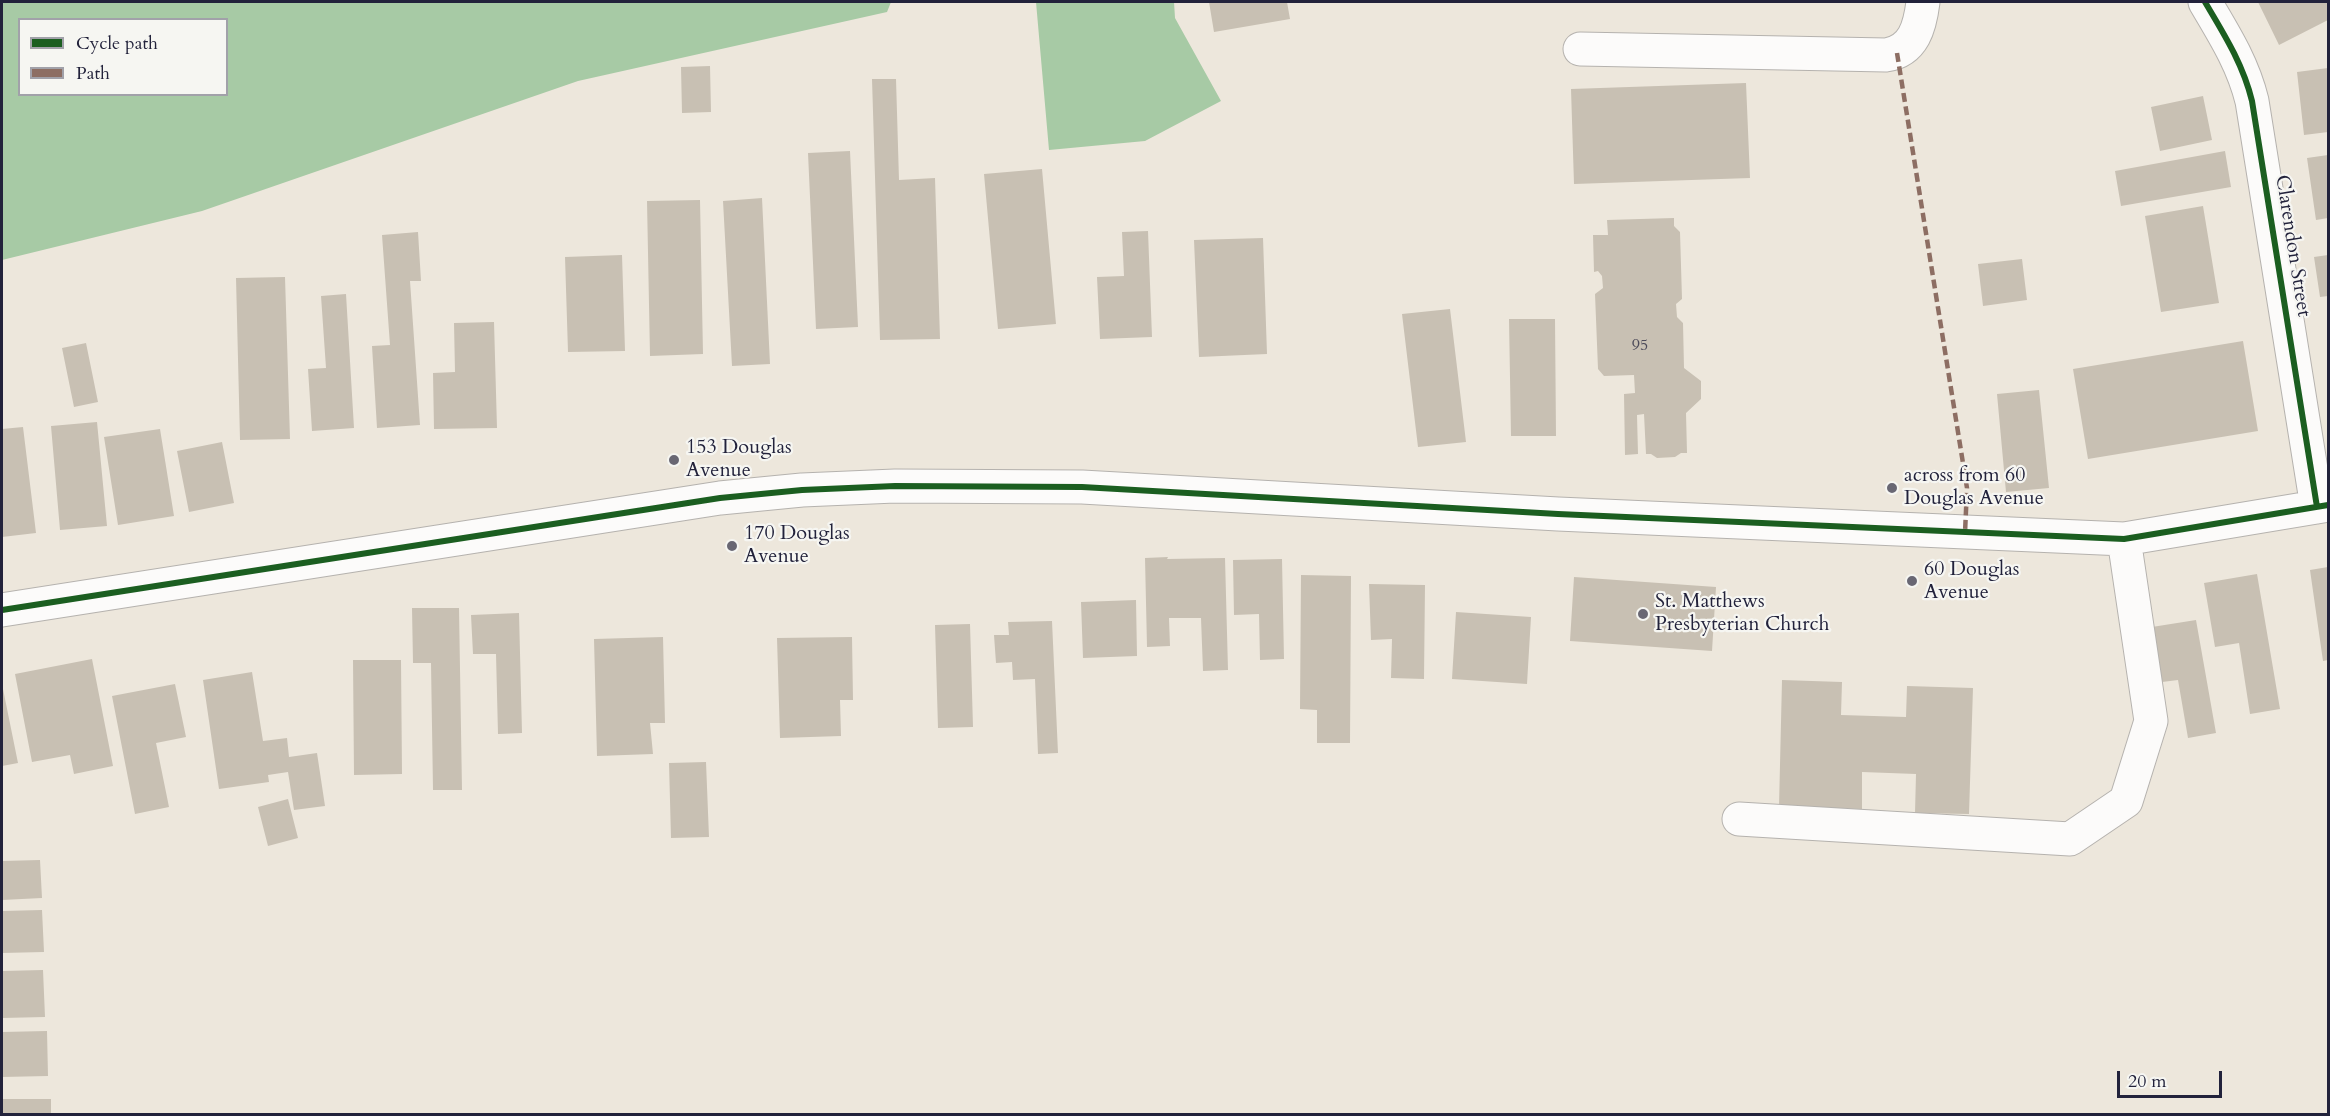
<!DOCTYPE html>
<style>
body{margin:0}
#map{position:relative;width:2330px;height:1116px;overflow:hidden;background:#ede7dc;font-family:Cardo,serif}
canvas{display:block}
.frame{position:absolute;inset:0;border:3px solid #22223b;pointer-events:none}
.legend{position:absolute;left:18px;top:18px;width:210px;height:78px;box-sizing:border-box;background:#f6f6f2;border:2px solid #a1a1a9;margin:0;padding:8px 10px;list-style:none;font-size:18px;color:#22223b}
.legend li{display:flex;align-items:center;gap:12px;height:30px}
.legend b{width:30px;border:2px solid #a1a1a9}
.scale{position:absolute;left:2117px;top:1071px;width:105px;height:27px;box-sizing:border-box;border:3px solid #22223b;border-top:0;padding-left:8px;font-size:18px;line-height:21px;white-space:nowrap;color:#22223b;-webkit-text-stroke:4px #f6f6f2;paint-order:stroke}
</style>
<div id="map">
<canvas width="2330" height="1116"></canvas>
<div class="frame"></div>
<ul class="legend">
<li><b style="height:8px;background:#1b5e20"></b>Cycle path</li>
<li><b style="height:8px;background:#8d6e63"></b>Path</li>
</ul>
<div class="scale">20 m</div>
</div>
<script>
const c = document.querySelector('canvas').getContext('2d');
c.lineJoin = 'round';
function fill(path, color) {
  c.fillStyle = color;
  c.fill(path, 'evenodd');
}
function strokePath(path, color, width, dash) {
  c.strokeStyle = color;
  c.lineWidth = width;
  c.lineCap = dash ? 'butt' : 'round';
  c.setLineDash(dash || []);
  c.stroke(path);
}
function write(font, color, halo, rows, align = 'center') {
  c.font = font + ' Cardo,serif';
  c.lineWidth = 4.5;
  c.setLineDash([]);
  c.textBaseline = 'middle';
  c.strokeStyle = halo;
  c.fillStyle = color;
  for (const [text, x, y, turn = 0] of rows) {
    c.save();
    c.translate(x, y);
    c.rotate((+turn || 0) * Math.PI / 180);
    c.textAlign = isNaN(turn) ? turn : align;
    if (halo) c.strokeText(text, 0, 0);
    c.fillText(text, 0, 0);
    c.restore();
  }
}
const forest = new Path2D(`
 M 2,2 L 891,2 L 887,12 L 578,81 L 202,211 L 2,260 ZM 20,20 L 226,20 L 226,94 L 20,94 Z
 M 1036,2 L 1174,2 L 1175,18 L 1221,101 L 1145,141 L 1049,150 Z`);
const building = new Path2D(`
 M 1209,2 L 1287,2 L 1290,19 L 1214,32 Z
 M 2258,2 L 2328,2 L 2328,20 L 2279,45 Z
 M 710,66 L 711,112 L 682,113 L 681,67 Z
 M 2328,68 L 2328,132 L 2304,135 L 2297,72 Z
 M 872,79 L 896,79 L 899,180 L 935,178 L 940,339 L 880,340 Z
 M 1746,83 L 1750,178 L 1574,184 L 1571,89 Z
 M 2203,96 L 2212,140 L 2160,151 L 2151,107 Z
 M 850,151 L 858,327 L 816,329 L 808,153 Z
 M 2225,151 L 2231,187 L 2121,206 L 2115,171 Z
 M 2328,155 L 2328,218 L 2316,220 L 2307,158 Z
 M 1042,169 L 1056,324 L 998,329 L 984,174 Z
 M 762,198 L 770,364 L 732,366 L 723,201 Z
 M 700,200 L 703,354 L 650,356 L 647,201 Z
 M 2203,206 L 2219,303 L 2161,312 L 2145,216 Z
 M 1674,218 L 1674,226 L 1680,232 L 1682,299 L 1676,304 L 1677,317 L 1683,323 L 1684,368 L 1701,381 L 1701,399 L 1686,413 L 1687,453 L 1681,453 L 1675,457 L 1657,458 L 1651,454 L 1646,454 L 1644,414 L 1637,415 L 1638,454 L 1625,455 L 1624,394 L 1635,393 L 1634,375 L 1604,376 L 1598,369 L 1595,294 L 1603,288 L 1602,276 L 1598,271 L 1594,272 L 1593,235 L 1608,235 L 1607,220 Z
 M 1148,231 L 1152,337 L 1100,339 L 1097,277 L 1124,276 L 1122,232 Z
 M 418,232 L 421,281 L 410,281 L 420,425 L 377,428 L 372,346 L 390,345 L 382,235 Z
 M 1263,238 L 1267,354 L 1199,357 L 1194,240 Z
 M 622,255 L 625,351 L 568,352 L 565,257 Z
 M 2328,255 L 2328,296 L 2320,297 L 2314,257 Z
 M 2022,259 L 2027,300 L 1983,306 L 1978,264 Z
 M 285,277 L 290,439 L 240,440 L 236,278 Z
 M 346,294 L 354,428 L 312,431 L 308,369 L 326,368 L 321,296 Z
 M 1450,309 L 1466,442 L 1418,447 L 1402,314 Z
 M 1509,319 L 1555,319 L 1556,436 L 1511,436 Z
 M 494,322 L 497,428 L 434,429 L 433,373 L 455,372 L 454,323 Z
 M 2243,341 L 2258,431 L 2088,459 L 2073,369 Z
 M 86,343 L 98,402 L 74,407 L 62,348 Z
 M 2039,390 L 2049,488 L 2006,492 L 1997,394 Z
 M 97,422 L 107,526 L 60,530 L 51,426 Z
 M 23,427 L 36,533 L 2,537 L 2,429 Z
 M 160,429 L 174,516 L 118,525 L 104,437 Z
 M 222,442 L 234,503 L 189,512 L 177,451 Z
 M 1168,557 L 1167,559 L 1225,558 L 1228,670 L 1203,671 L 1201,618 L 1169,618 L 1170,646 L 1147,647 L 1145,558 Z
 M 1282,559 L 1284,659 L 1260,660 L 1259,614 L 1234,615 L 1233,560 Z
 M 2328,567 L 2328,660 L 2323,661 L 2310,570 Z
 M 2257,574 L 2280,709 L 2250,714 L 2239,643 L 2215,647 L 2204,583 Z
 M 1301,575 L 1351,576 L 1350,743 L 1317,743 L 1317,710 L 1300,709 Z
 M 1574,577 L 1716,587 L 1712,651 L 1570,641 Z
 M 1369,584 L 1425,585 L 1424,679 L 1391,678 L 1392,639 L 1371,640 Z
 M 1136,600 L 1137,656 L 1083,658 L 1081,602 Z
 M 412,608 L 459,608 L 462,790 L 433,790 L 431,663 L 413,663 Z
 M 1456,612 L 1531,617 L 1527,684 L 1452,679 Z
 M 519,613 L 522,733 L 498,734 L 496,654 L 473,654 L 471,615 Z
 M 2196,620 L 2216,733 L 2188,738 L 2178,680 L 2162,682 L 2152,627 Z
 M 1052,621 L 1058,753 L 1038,754 L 1035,679 L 1013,680 L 1012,662 L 996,663 L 994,635 L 1009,635 L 1008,622 Z
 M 970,624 L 973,727 L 938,728 L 935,625 Z
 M 663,637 L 665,723 L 650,723 L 653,754 L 597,756 L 594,639 Z
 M 852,637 L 853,700 L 840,700 L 841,736 L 780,738 L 777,638 Z
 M 92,659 L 113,766 L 74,774 L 70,755 L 32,762 L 15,674 Z
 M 353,660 L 401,660 L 402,774 L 354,775 Z
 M 252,672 L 263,741 L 287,738 L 289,757 L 317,753 L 325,806 L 294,810 L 288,772 L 268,775 L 269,782 L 219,789 L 203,680 Z
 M 1782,680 L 1842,682 L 1841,715 L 1906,717 L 1907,686 L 1973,688 L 1969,814 L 1915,813 L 1916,774 L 1862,772 L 1862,809 L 1779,807 Z
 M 175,684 L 186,737 L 156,743 L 169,807 L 135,814 L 112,696 Z
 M 3,689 L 18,763 L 2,766 L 2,689 Z
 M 706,762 L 709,837 L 671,838 L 669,763 Z
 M 288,799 L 298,838 L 268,846 L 258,807 Z
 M 40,860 L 42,898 L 2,900 L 2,861 Z
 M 42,910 L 44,952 L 2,953 L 2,911 Z
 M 43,970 L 45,1017 L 2,1018 L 2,971 Z
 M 47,1031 L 48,1076 L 2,1077 L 2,1032 Z
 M 2,1099 L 51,1099 L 51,1114 L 2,1114 Z`);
const minor = new Path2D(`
 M 2205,2 C 2224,34 2243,64 2252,101 L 2317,507
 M 1580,49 L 1886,55 C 1914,51 1920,26 1923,2
 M 2,610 L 720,498 L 802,490 L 895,486 L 1082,487 L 1558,514 L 2124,539 L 2328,505
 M 1739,819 L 2070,839 L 2126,801 L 2151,721 L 2124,539`);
const quiet = new Path2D(`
 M 1897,53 L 1967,488 L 1965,533`);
const cycleway = new Path2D(`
 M 2205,2 C 2224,34 2243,64 2252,101 L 2317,507
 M 2,610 L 720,498 L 802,490 L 895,486 L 1082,487 L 1558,514 L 2124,539 L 2328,505`);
const markers = [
 [674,460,6,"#696773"],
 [1892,488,6,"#696773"],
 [732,546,6,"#696773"],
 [1912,581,6,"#696773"],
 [1643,614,6,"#696773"]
];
const numberNames = [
 ["95",1640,346]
];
const streetNames = [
 ["Clarendon Street",2292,246,81]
];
const poiNames = [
 ["153 Douglas",686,448],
 ["Avenue",686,471],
 ["across from 60",1904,476],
 ["Douglas Avenue",1904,499],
 ["170 Douglas",744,534],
 ["Avenue",744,557],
 ["60 Douglas",1924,570],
 ["Avenue",1924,593],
 ["St. Matthews",1655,602],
 ["Presbyterian Church",1655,625]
];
fill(forest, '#a7caa5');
fill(building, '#c8c0b3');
strokePath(minor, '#b5b2ae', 35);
strokePath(minor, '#fcfbfa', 33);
strokePath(quiet, '#8d6e63', 4.5, [9, 4.5]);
strokePath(cycleway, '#1b5e20', 6);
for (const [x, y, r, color] of markers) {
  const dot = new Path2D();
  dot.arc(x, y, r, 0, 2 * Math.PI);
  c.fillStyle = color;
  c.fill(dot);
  strokePath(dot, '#f6f6f2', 2);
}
write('16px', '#4c4a59', null, numberNames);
write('20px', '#22223b', '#f6f6f2', streetNames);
write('20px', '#22223b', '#f6f6f2', poiNames, 'left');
</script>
